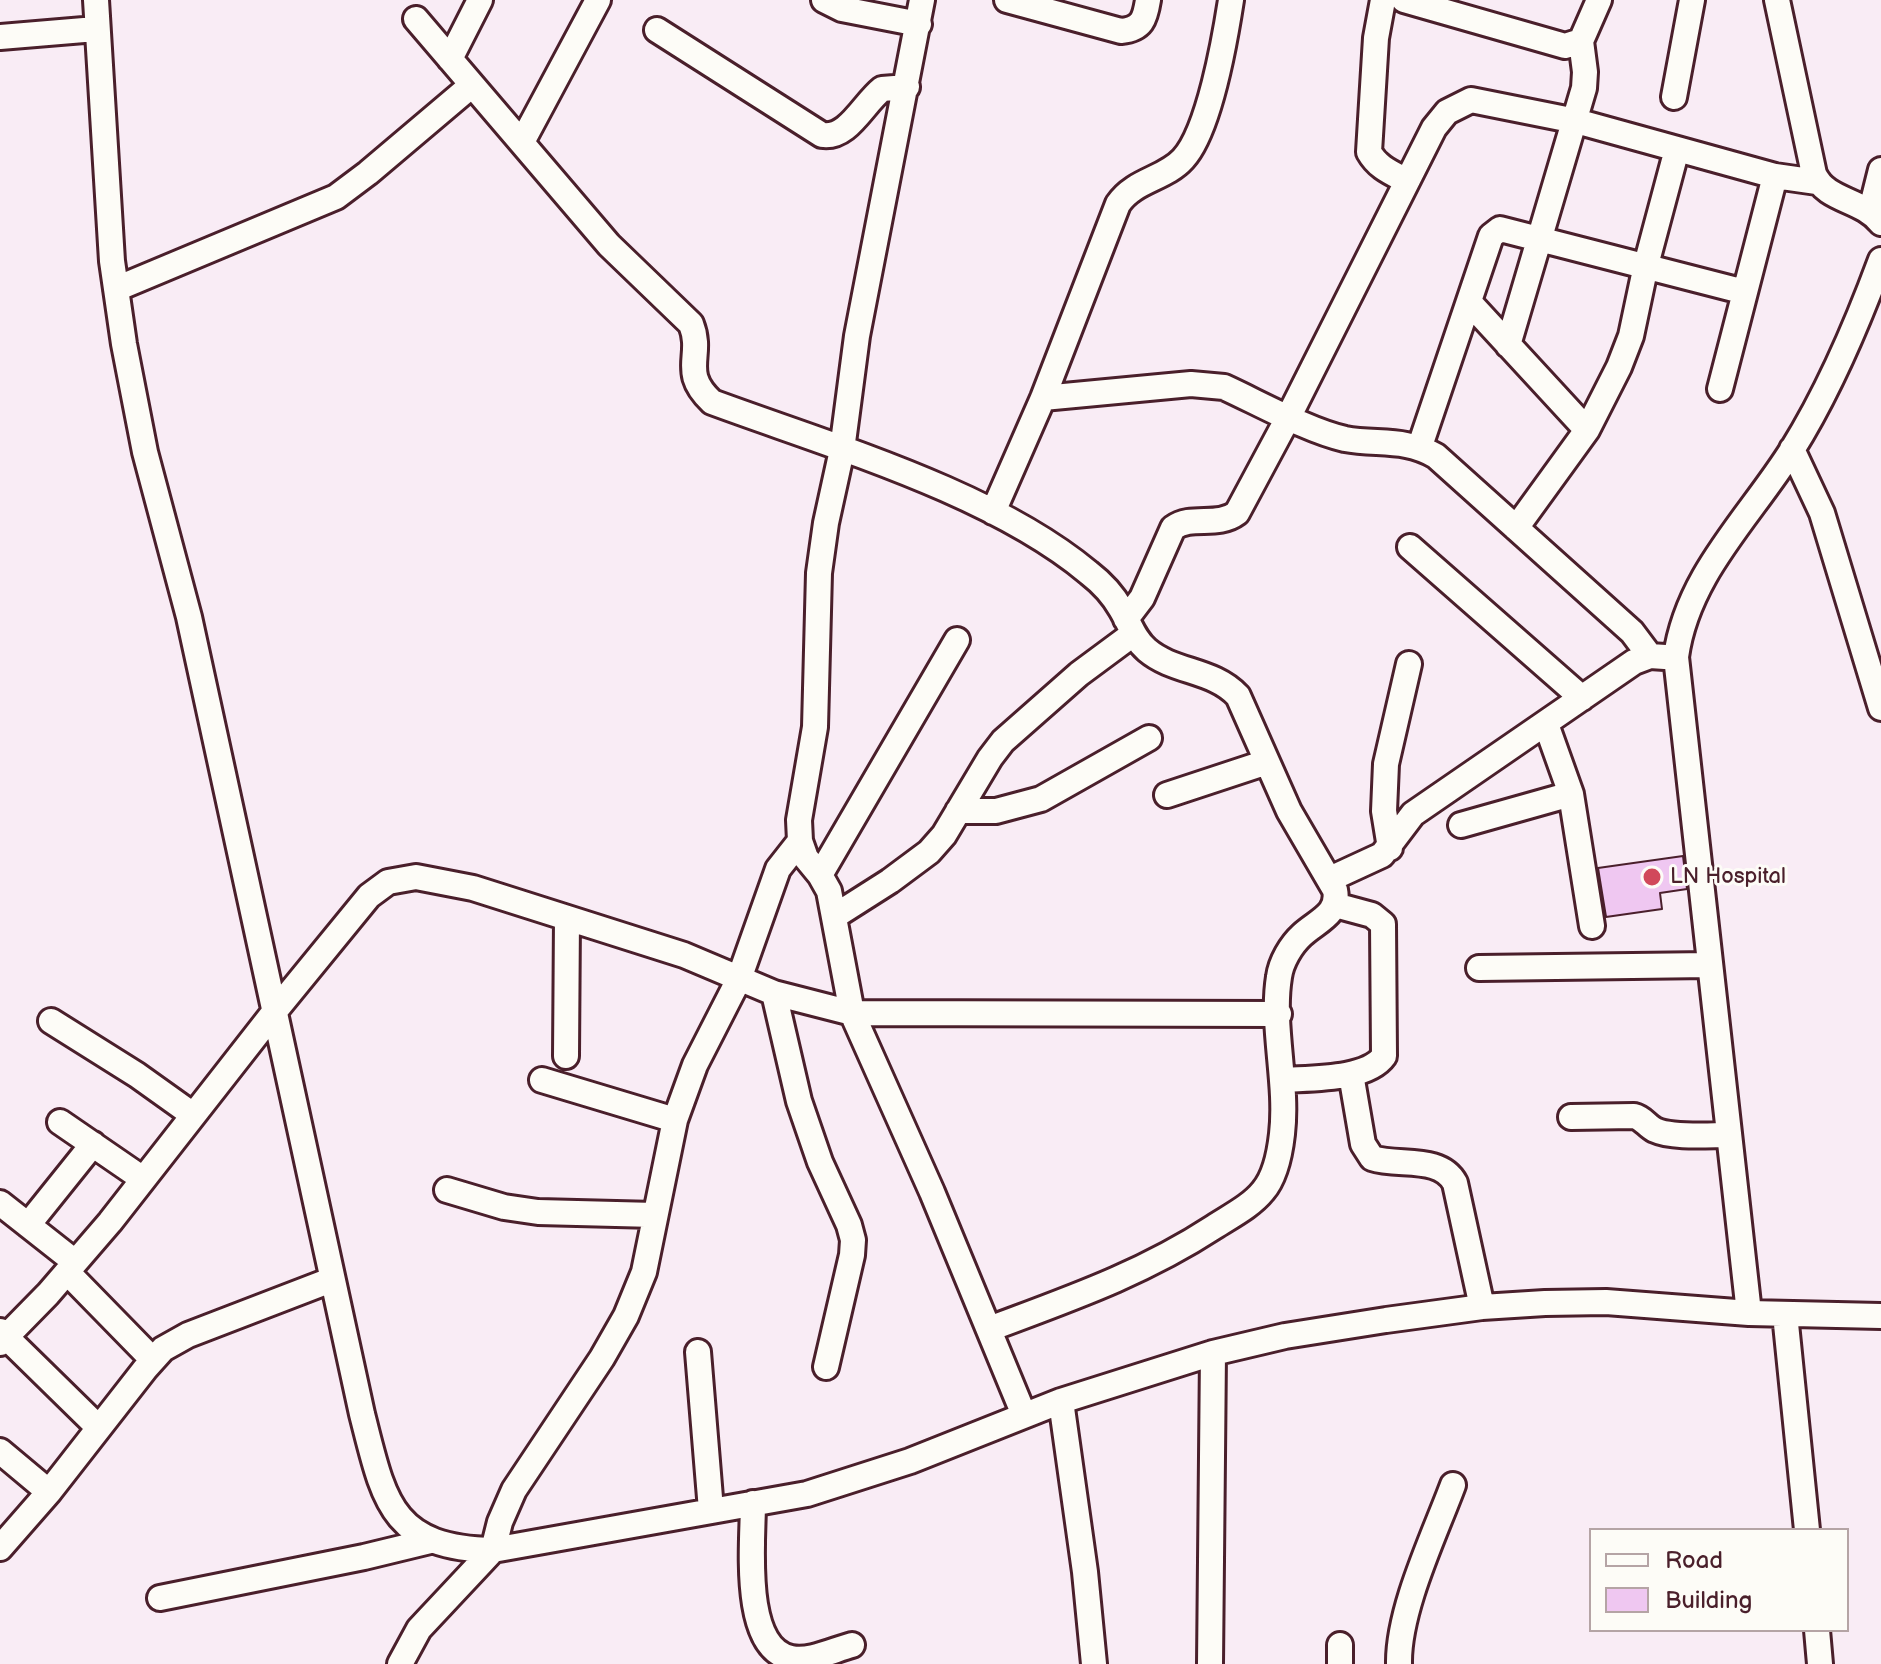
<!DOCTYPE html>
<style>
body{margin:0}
#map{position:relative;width:1881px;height:1664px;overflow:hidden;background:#f9ecf5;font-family:"Balsamiq Sans",sans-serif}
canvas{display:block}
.legend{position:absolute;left:1589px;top:1528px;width:260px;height:104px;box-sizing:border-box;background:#fdfcf7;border:2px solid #b5a4a5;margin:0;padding:10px 14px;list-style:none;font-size:24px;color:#4a1f2b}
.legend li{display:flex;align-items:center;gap:16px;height:40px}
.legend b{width:40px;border:2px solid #b5a4a5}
</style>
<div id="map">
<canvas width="1881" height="1664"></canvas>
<ul class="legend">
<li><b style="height:10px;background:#fdfcf7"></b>Road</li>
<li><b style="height:22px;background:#efc7f1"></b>Building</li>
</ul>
</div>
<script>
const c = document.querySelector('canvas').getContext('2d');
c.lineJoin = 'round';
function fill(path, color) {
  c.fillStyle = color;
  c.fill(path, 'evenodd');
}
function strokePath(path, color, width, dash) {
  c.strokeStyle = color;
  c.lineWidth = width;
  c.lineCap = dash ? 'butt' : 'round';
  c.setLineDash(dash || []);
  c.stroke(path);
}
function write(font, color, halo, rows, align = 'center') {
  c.font = font + ' "Balsamiq Sans",sans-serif';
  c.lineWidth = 6;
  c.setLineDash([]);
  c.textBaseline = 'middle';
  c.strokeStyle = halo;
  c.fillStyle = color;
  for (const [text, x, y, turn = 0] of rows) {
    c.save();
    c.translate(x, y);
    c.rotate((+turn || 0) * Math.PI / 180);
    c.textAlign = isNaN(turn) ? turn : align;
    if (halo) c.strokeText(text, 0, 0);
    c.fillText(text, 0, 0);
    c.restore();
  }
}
const building = new Path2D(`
 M 1683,856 L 1687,889 L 1660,893 L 1662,909 L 1606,917 L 1598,868 Z`);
const minor = new Path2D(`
 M 96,0 L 112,261 L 124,344 L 145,452 L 189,617 L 362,1414 C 384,1500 390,1548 493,1550 L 807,1494 L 910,1461 L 1061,1401 L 1213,1353 L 1285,1336 L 1386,1320 L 1482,1307 L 1545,1303 L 1606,1302 L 1749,1313 L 1881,1316
 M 824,0 L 842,9 L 919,24
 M 922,0 L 857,336 L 842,450 L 826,523 L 819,573 L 815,727 L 799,820 L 800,841 L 806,858 L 820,875 L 829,891 L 852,1013 L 932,1192 L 1024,1415
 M 1007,0 L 1121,31 C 1142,29 1145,19 1148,0
 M 1383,0 L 1376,38 L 1369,152 C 1378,168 1392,173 1407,181
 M 1404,0 L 1565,46 L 1581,41 L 1599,0
 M 1777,0 L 1814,174 C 1827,202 1861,198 1881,223
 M 416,19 L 609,245 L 691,324 C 704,357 679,371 712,402 C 831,446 992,492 1089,573 C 1102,583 1113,595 1121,609 C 1130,624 1134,639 1147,650 C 1174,673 1213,669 1238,696 L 1289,811 L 1335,890 C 1340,914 1317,921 1302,935 C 1291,945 1281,962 1279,977 C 1271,1026 1288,1083 1282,1134 C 1280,1152 1275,1177 1263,1191 C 1251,1206 1231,1216 1214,1227 C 1142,1274 1069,1299 989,1329
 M 657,30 L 822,135 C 848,139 863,104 882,89 L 907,87
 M 0,37 L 96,29
 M 450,59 L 480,0
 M 1674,97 L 1692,0
 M 522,142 L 598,0
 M 1871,210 L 1881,170
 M 116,289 L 336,197 L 368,173 L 472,85
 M 1469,302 L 1587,430
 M 1508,345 L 1584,88 L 1585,72 L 1581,41
 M 1720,389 L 1775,176
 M 1043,398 L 1191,384 L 1224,387 C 1259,403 1309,431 1345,439 C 1378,445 1405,438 1436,456 L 1632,632 L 1650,656
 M 1420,446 L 1491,236 L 1500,229 L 1745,292
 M 1792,449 L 1822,513 L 1881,708
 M 993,512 L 1043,398 L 1118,204 C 1134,180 1165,179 1183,159 C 1209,131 1225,39 1231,0
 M 1516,528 L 1587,430 L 1619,367 L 1631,336 L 1646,265 L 1677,149
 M 1410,547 L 1582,698
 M 1126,619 L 1142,598 L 1173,528 C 1192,514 1217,528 1237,513 L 1289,416 L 1434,128 L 1447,112 L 1471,100 L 1576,121 L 1775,176 L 1817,182
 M 1546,724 L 1571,794 L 1592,926
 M 1167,795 L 1267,762
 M 958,811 L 996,811 L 1041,799 L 1149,738
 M 1461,825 L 1571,794
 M 1390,848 L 1384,811 L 1386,764 L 1409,664
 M 820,875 L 957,640
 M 1330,879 L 1382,855 L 1413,814 L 1634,662 L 1650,656 L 1665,657
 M 835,916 L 890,881 L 929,852 L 944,835 L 990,758 L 1003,741 L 1079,674 L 1133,634
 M 1479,968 L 1709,965
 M 774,993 L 799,1101 L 820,1162 L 849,1225 L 853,1240 L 852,1255 L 826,1367
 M 51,1021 L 137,1075 L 193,1115
 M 566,1056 L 567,918
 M 1351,1074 L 1363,1144 L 1372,1158 C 1399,1167 1440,1155 1455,1183 L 1482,1307
 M 542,1080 L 675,1120
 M 1283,1080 C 1311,1078 1367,1080 1384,1056 L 1383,924 L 1372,915 L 1335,905
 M 1571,1117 L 1634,1116 C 1643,1118 1647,1126 1655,1130 C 1672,1138 1709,1135 1728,1135
 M 60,1122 L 143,1179
 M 447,1190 L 504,1207 L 538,1212 L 655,1215
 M 0,1203 L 75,1262
 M 28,1225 L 93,1144
 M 67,1272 L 153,1360
 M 1749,1313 L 1676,657 C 1687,575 1750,517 1792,450 C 1829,391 1857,325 1881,260
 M 1785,1314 L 1807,1530
 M 0,1331 L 99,1428
 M 0,1343 L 48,1294 L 110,1222 L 275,1011 L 369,896 L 388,882 L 416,877 L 473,888 L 684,955 L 774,993 L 852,1013 L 1279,1014
 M 698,1352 L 711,1510
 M 1061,1401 L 1085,1572 L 1094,1664
 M 0,1451 L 49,1492
 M 753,1503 C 753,1541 741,1648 791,1658 C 810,1662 833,1650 852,1645
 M 0,1548 L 49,1492 L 145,1369 L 163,1349 L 188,1335 L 331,1280
 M 160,1598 L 364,1557 L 430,1541
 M 1817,1630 L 1820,1664
 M 1340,1645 L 1340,1664
 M 400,1664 L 419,1629 L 493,1550 L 500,1522 L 514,1490 L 602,1358 L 626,1316 L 644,1272 L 675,1120 L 695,1065 L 739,979 L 778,869 L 800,841
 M 1210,1664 L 1213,1353
 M 1399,1664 C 1398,1610 1434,1536 1453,1485`);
const markers = [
 [1652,877,10,"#d1495b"]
];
const poiNames = [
 ["LN Hospital",1670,877]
];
fill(building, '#efc7f1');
strokePath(building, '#4a1f2b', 2);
strokePath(minor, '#4a1f2b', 30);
strokePath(minor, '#fdfcf7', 24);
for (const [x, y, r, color] of markers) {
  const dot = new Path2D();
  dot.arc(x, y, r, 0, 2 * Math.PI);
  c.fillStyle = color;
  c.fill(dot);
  strokePath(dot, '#fdfcf7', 3);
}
write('22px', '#4a1f2b', '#fdfcf7', poiNames, 'left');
</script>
